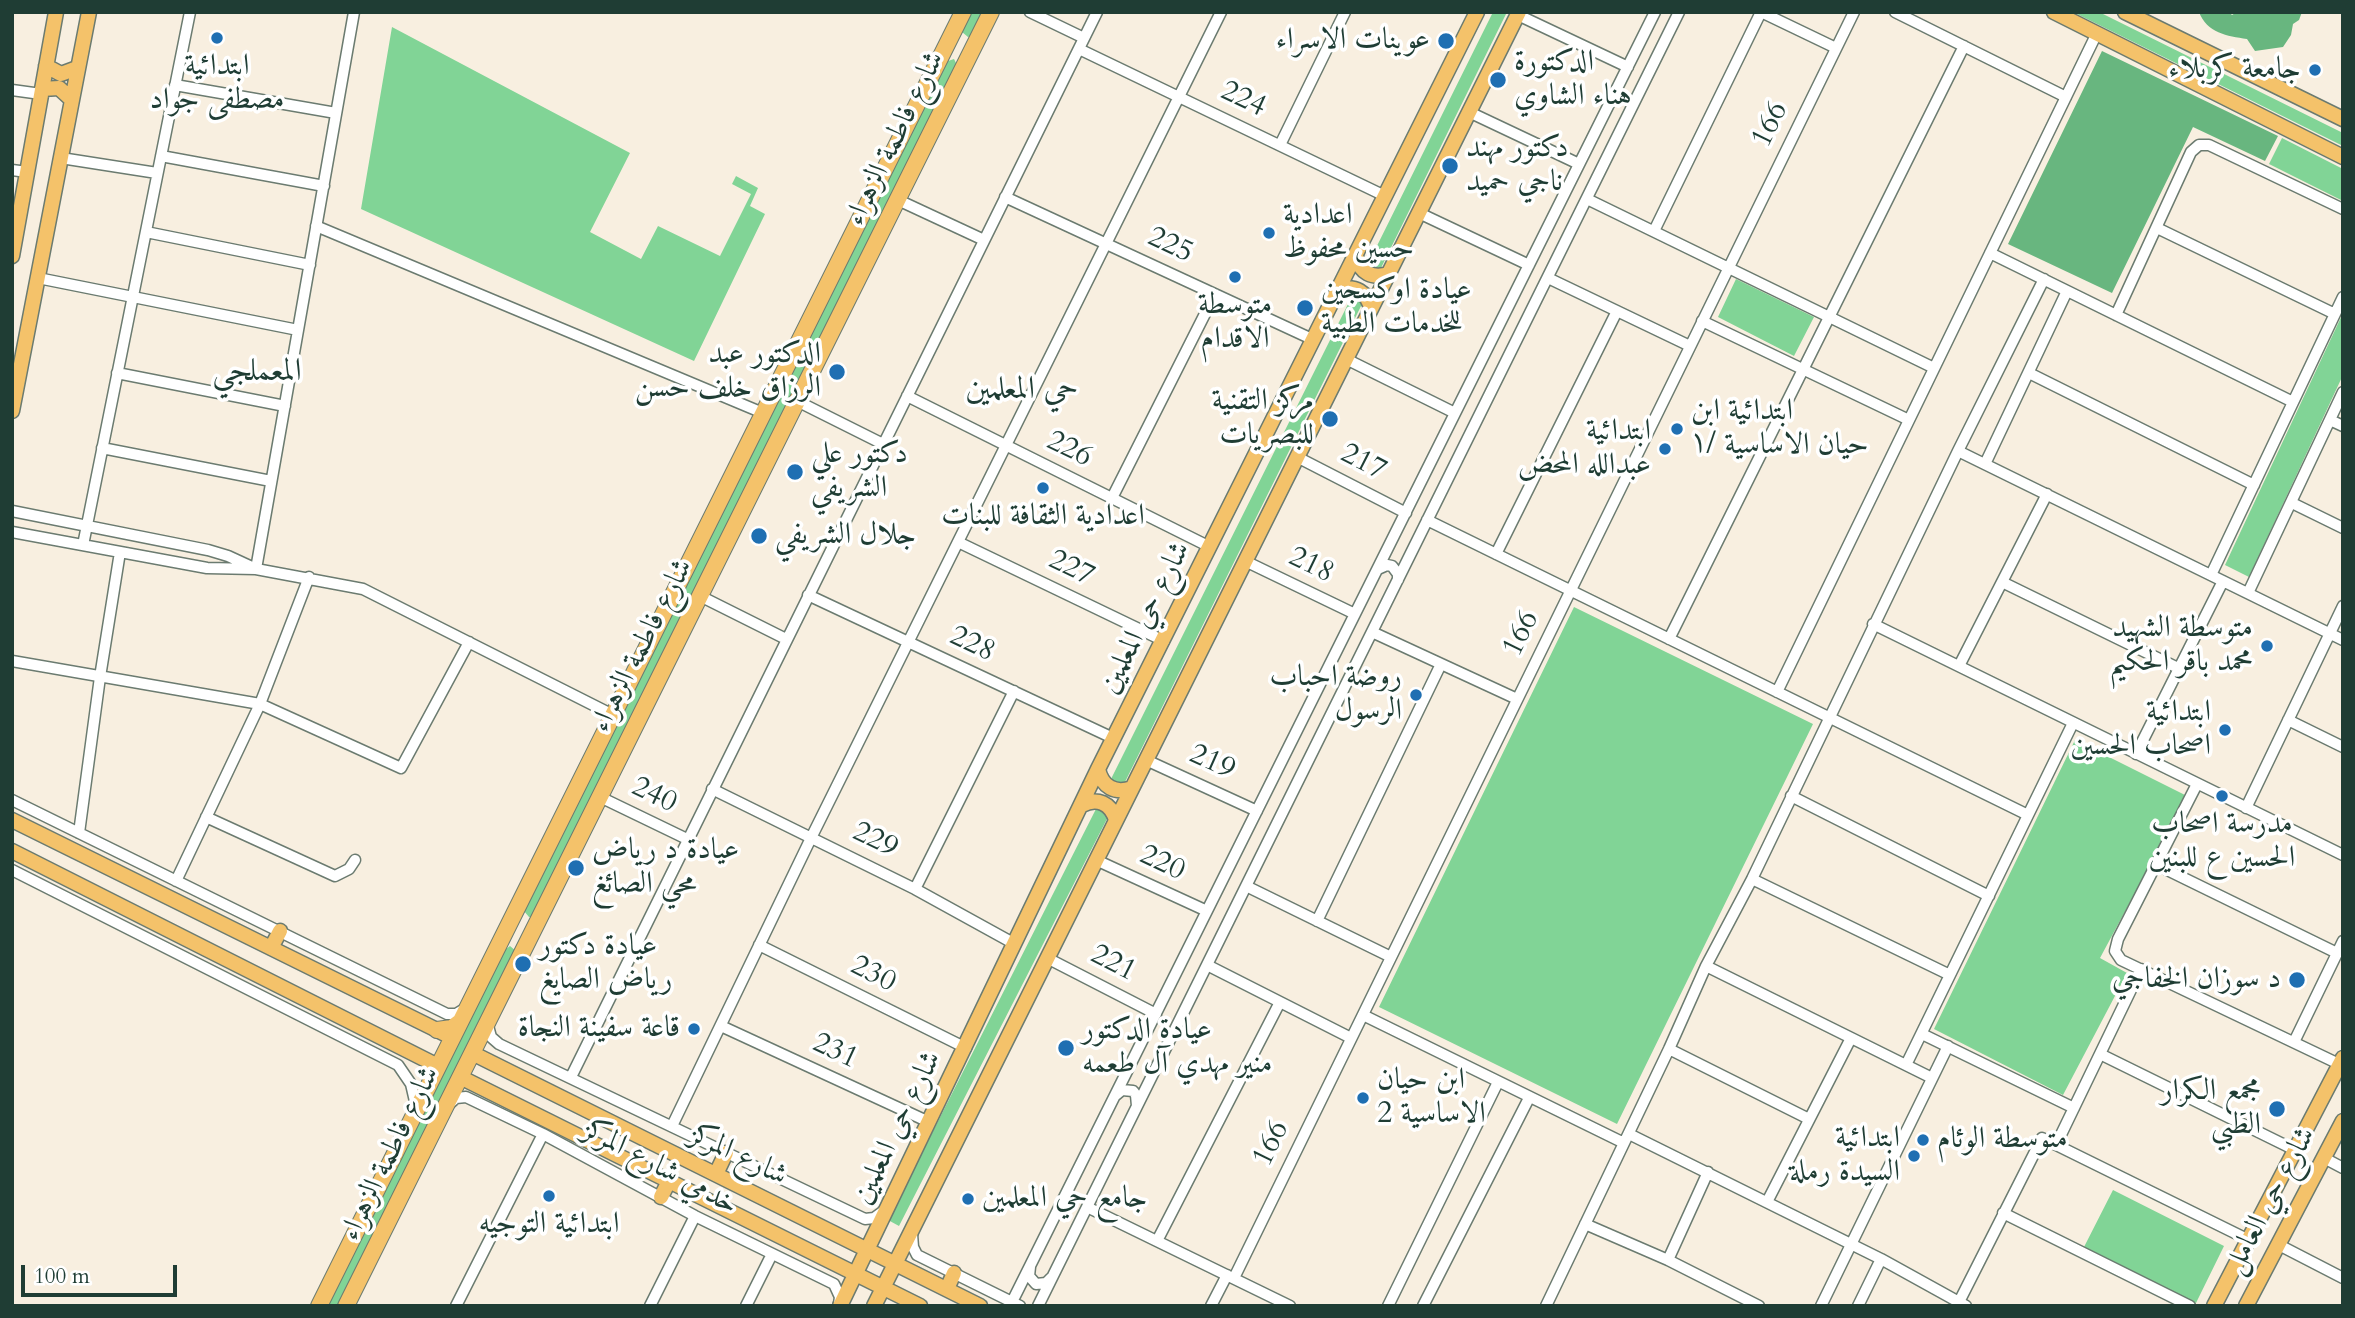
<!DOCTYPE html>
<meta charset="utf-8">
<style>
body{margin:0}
#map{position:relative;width:2355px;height:1318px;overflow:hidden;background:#f8efe0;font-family:Cardo,serif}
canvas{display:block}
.frame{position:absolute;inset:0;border:14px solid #1f3d34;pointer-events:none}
.scale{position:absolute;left:21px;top:1265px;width:156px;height:32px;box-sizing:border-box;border:4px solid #1f3d34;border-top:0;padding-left:9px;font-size:21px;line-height:24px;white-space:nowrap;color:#1f3d34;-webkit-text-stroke:5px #fff;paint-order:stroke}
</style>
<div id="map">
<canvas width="2355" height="1318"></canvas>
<div class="frame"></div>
<div class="scale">100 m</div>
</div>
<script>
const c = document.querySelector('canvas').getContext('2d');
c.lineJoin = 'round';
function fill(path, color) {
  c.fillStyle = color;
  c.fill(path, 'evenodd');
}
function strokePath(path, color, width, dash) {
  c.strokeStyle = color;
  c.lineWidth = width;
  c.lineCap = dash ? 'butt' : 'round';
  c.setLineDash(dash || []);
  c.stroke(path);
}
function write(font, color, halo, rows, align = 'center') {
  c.font = font + ' Cardo,Amiri,serif';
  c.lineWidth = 7;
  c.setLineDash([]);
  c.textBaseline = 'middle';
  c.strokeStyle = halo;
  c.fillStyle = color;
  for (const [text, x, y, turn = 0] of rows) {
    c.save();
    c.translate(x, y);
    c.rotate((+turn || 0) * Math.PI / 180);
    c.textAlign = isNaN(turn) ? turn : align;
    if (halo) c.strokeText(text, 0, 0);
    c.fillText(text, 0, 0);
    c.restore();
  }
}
const green = new Path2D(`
 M 971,12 L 984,12 L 972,36 L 968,37 L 962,32 Z
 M 1493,12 L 1507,12 L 1378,274 L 1366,268 Z
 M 2073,12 L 2099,12 L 2343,133 L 2343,146 Z
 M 392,27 L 630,153 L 590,232 L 641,259 L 658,226 L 720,256 L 751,194 L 732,184 L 736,176 L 758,188 L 750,206 L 765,214 L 694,361 L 361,209 Z
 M 954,59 L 957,65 L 532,917 L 529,917 L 524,911 L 948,61 Z
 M 2282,138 L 2343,169 L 2343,201 L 2269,164 Z
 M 1736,279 L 1814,317 L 1794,356 L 1718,317 Z
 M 1353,294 L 1364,300 L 1122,788 L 1110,781 Z
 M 2343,313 L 2343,375 L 2249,577 L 2225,565 Z
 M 1574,607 L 1813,724 L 1617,1124 L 1379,1007 Z
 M 2075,740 L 2187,796 L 2100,958 L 2127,973 L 2063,1095 L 1934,1029 Z
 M 1097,807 L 1110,813 L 899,1226 L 888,1220 Z
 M 510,946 L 516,951 L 339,1306 L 326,1306 L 506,949 Z
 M 2113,1190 L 2224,1246 L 2196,1303 L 2084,1247 Z`);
const forest = new Path2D(`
 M 2199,12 L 2229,12 L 2232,15 L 2237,12 L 2302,12 L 2299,20 L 2293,24 L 2291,35 L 2283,47 L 2255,51 L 2247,39 C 2227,36 2207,33 2199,12 Z
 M 2102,51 L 2278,136 L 2265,161 L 2193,127 L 2112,293 L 2008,244 Z`);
const minor = new Path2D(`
 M 1030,12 L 1084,38
 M 1761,12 L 1836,48
 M 1895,12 L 2066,97
 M 1518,15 L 1628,67
 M 1079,49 L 1385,196
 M 175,85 L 336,113
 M 12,90 L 41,94
 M 1469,112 L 1579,164
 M 1280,145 L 1345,12
 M 161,156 L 324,186
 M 61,158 L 157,173
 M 12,170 L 27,172
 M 1005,197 L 1314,340
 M 1587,199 L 1934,368
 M 898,200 L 984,240
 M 1419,213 L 1529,265
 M 316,226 L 763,413
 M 2157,228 L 2335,314
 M 1654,231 L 1761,12
 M 146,232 L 310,265
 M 1990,253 L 2293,402
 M 38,278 L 298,330
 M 1548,278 L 1690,346
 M 2116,315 L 2191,152 L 2199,145 L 2209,145 L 2343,209
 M 1702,321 L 1909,420
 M 1346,359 L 1455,413
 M 117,373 L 285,406
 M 2029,373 L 2254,485
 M 907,396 L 1210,547
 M 797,401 L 883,444
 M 2330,420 L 2343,426
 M 102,448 L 271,481
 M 1958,451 L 2343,640
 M 1297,457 L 1406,513
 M 1985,464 L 2067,291
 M 1112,498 L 1215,294
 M 2292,503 L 2343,528
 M 12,511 L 208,550 L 228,556 L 254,568
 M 1427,520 L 2028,815
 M 12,532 L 207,568 L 256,569 L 363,589 L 613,715
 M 958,542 L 1164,641
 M 83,545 L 190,12
 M 1496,554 L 1617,311
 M 1245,561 L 1355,614
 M 256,569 L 354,12
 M 1378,569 L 1387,565 L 1392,566 L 1398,574 L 1398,580
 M 2211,575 L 2343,297
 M 2002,582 L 2180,669
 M 2248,593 L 2343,392
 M 808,595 L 1115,739
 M 700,596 L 786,639
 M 1873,624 L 2343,855
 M 1372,632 L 1517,699
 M 1669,639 L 1964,46
 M 12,661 L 260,704 L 401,768 L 469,642
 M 1959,666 L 2047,494
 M 1777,692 L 2097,33
 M 2288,720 L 2343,747
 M 2136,754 L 2223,581
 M 1146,760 L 1257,811
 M 2197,784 L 2118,939 L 2115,951 L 2121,960 L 2339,1064
 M 712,789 L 915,889 L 1013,943
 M 1791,796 L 1989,896
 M 600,797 L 687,839
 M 12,800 L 447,1014 L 456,1014 L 466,1008
 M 2246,808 L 2343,606
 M 206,817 L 335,876 L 349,869 L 355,860
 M 79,833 L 100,677 L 120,552
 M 1096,860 L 1207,911
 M 2157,865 L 2337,953
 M 12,870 L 398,1065 L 411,1084 L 417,1110
 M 1752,879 L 1950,975
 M 176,881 L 260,704 L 309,577
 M 1246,886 L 1391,957
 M 915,889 L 1014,691
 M 1317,921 L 1441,664
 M 759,945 L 966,1048
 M 1047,958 L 1156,1014
 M 1207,965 L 1351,1038
 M 1706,966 L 1932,1078
 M 1363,1015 L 1624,1143
 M 487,1022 L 491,1037 L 499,1044 L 865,1219 L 874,1218 L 885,1210
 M 721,1026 L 929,1122
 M 1922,1034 L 2074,1108
 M 2294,1042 L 2343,941
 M 1669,1049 L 1809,1119
 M 2100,1054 L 2295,1150
 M 1906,1065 L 2073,723
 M 571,1077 L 1097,12
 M 1116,1095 L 1122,1090 L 1133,1091 L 1136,1095 L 1137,1106
 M 448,1105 L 456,1098 L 466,1097 L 543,1134 L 695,1216 L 834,1284 L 840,1297 L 839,1304
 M 672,1126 L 811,838 L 1221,12
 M 1629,1134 L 1881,1259 L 1966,1306
 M 2056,1145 L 2141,969
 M 2324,1158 L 2343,1168
 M 1767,1202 L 1851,1038
 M 1087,1207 L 1290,1306
 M 2003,1213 L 2190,1306
 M 1585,1224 L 1668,1260 L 1759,1306
 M 912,1234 L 913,1247 L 917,1255 L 1020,1306
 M 1157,1241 L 1280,1002
 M 2279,1245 L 2343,1278
 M 1668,1260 L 1708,1172
 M 1030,1267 L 1029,1276 L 1036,1284 L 1046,1283 L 1051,1278
 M 1234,1278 L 1854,12
 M 1012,1302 L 1655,12
 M 1959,1302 L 2042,1138 L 2249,1240
 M 456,1306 L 543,1134
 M 650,1306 L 695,1216
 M 746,1306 L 772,1254
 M 1038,1306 L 1679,12
 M 1211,1306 L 1227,1275
 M 1388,1306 L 1498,1082
 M 1423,1306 L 1529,1098
 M 1546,1306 L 1669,1049 L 1706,966 L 1752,879 L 1958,451 L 2044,279
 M 1821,1306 L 1948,1046
 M 1858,1306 L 1881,1259`);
const major = new Path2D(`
 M 2054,12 L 2343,157
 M 2125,12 L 2343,119
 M 46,66 L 61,74 L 77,68
 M 42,89 L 59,88 L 71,99
 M 12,256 L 56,12
 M 1356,256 C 1360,273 1372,279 1389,274
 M 1338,290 C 1355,285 1368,292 1371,309
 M 12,411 L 89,12
 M 1098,769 C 1102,787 1115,794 1132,788
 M 1082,805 C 1097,797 1111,803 1116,820
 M 12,820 L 447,1035
 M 12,851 L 438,1066
 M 271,948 L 280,931
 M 472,1053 L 980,1306
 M 460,1077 L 920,1306
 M 716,1174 L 726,1153
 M 661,1197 L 669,1181
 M 947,1289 L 954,1273
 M 840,1306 L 1098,769 L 1477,12
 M 874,1306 L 1519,12
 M 2214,1306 L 2343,1058
 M 2246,1306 L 2343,1121`);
const highway = new Path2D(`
 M 437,1030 L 452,1028 L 460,1022
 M 319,1306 L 963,12
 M 346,1306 L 991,12`);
const markers = [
 [217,38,7,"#1f6fb2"],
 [1446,41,9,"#1f6fb2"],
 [2315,70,7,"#1f6fb2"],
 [1498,80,9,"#1f6fb2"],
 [1450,166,9,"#1f6fb2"],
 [1269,233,7,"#1f6fb2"],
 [1235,277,7,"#1f6fb2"],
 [1305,308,9,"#1f6fb2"],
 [837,372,9,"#1f6fb2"],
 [1330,419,9,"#1f6fb2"],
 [1677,429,7,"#1f6fb2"],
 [1665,449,7,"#1f6fb2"],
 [795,472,9,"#1f6fb2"],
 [1043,488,7,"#1f6fb2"],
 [759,536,9,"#1f6fb2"],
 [2267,646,7,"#1f6fb2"],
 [1416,695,7,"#1f6fb2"],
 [2225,730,7,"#1f6fb2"],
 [2222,796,7,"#1f6fb2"],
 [576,868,9,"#1f6fb2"],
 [523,964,9,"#1f6fb2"],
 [2297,980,9,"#1f6fb2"],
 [694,1029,7,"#1f6fb2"],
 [1066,1048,9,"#1f6fb2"],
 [1363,1098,7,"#1f6fb2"],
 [2277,1109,9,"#1f6fb2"],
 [1923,1140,7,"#1f6fb2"],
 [1914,1156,7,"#1f6fb2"],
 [549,1196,7,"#1f6fb2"],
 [968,1199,7,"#1f6fb2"]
];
const poiNames = [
 ["عوينات الاسراء",1430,41,"right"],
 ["الدكتورة",1514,63],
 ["هناء الشاوي",1514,97],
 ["ابتدائية",217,67,"center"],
 ["مصطفى جواد",217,101,"center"],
 ["جامعة كربلاء",2301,70,"right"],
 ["دكتور مهند",1466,149],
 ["ناجي حميد",1466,183],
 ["اعدادية",1283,216],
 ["حسين محفوظ",1283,250],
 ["عيادة اوكسجين",1321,291],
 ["للخدمات الطبية",1321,325],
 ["متوسطة",1235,306,"center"],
 ["الاقدام",1235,340,"center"],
 ["الدكتور عبد",821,355,"right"],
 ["الرزاق خلف حسن",821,389,"right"],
 ["مركز التقنية",1314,402,"right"],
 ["للبصريات",1314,436,"right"],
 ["ابتدائية ابن",1691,412],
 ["حيان الاساسية /١",1691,446],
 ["ابتدائية",1651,432,"right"],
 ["عبدالله المحض",1651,466,"right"],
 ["دكتور علي",811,455],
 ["الشريفي",811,489],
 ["اعدادية الثقافة للبنات",1043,517,"center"],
 ["جلال الشريفي",775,536],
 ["متوسطة الشهيد",2253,629,"right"],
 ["محمد باقر الحكيم",2253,663,"right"],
 ["روضة احباب",1402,678,"right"],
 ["الرسول",1402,712,"right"],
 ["ابتدائية",2211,713,"right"],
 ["اصحاب الحسين",2211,747,"right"],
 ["مدرسة اصحاب",2222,825,"center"],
 ["الحسين ع للبنين",2222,859,"center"],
 ["عيادة د رياض",592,851],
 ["محي الصائغ",592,885],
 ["عيادة دكتور",539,947],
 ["رياض الصايغ",539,981],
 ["د سوزان الخفاجي",2281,980,"right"],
 ["قاعة سفينة النجاة",680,1029,"right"],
 ["عيادة الدكتور",1082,1031],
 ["منير مهدي آل طعمه",1082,1065],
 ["ابن حيان",1377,1081],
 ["الاساسية 2",1377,1115],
 ["مجمع الكرار",2261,1092,"right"],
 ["الطبي",2261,1126,"right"],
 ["ابتدائية",1900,1139,"right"],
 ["السيدة رملة",1900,1173,"right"],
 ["متوسطة الوئام",1937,1140],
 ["جامع حي المعلمين",982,1199],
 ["ابتدائية التوجيه",549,1225,"center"]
];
const streetNames = [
 ["224",1243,100,25],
 ["166",1771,125,-64],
 ["شارع فاطمة الزهراء",896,139,-64],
 ["225",1170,246,25],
 ["226",1069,450,26],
 ["217",1363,463,27],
 ["218",1311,566,26],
 ["227",1071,569,26],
 ["شارع حي المعلمين",1146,618,-63],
 ["166",1522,634,-64],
 ["228",972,645,25],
 ["شارع فاطمة الزهراء",643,646,-63],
 ["219",1212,763,24],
 ["240",654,796,26],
 ["229",875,841,26],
 ["220",1162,864,25],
 ["221",1113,964,27],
 ["230",873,975,27],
 ["231",835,1052,25],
 ["شارع حي المعلمين",898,1128,-64],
 ["166",1272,1144,-64],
 ["شارع فاطمة الزهراء",391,1154,-64],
 ["شارع المركز",738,1156,26],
 ["خدمي شارع المركز",660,1168,28],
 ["شارع حي العامل",2271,1201,-62]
];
const neighbourhoodNames = [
 ["المعملجي",257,373],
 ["حي المعلمين",1022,391]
];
fill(green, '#81d496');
fill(forest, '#68b67f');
strokePath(minor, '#6b7b70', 13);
strokePath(major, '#6b7b70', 17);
strokePath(highway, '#6b7b70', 18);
strokePath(minor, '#fff', 10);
strokePath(major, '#f4c26a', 14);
strokePath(highway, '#f4c26a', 16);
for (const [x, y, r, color] of markers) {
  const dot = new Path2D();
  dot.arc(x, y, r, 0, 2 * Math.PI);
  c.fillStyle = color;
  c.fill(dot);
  strokePath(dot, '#fff', 2.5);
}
write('30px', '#1f3d34', '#fff', poiNames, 'left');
write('30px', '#1f3d34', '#fff', streetNames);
write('32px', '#1f3d34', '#fff', neighbourhoodNames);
</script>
